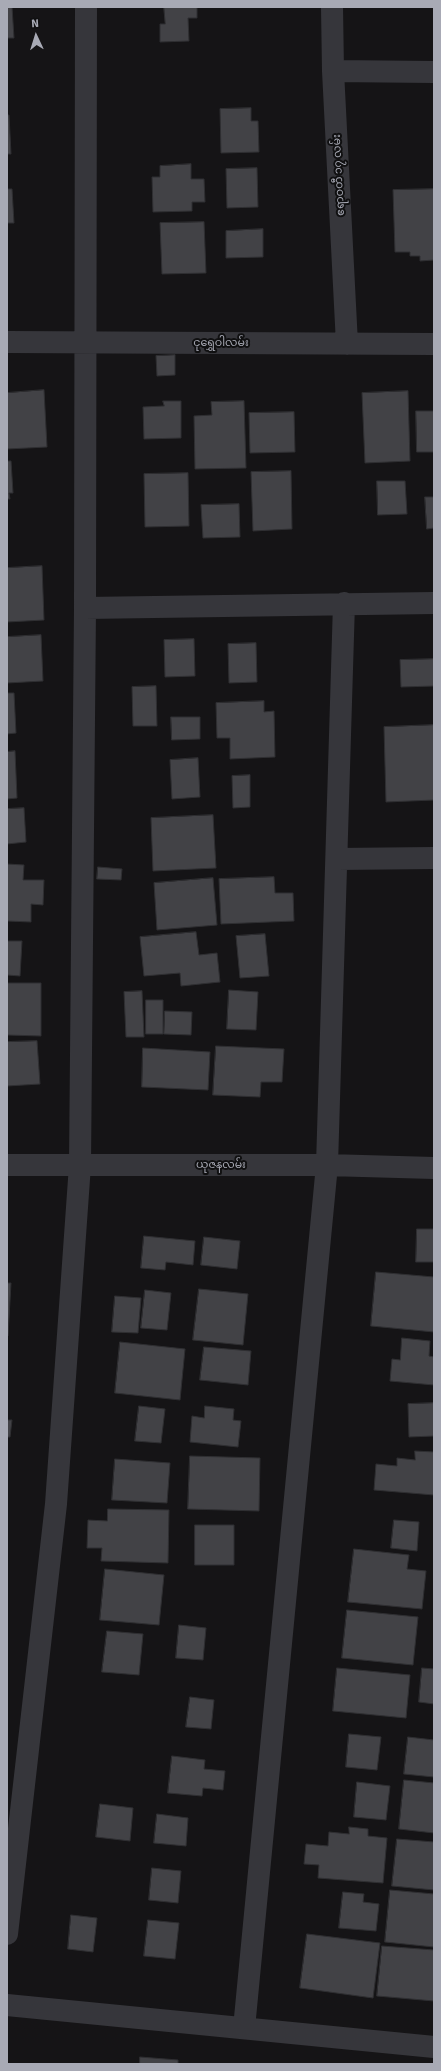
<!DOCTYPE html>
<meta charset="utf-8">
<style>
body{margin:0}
#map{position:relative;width:441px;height:2071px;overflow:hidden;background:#151416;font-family:Signika,sans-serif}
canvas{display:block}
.frame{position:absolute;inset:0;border:8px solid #a8aab5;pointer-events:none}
.north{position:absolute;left:16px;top:16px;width:40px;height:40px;-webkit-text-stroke:3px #101011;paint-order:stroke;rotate:356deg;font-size:11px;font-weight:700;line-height:16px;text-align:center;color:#a8aab5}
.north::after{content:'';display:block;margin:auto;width:14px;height:18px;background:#a8aab5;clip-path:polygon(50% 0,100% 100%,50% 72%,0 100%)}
</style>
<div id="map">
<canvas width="441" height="2071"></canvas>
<div class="frame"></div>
<div class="north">N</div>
</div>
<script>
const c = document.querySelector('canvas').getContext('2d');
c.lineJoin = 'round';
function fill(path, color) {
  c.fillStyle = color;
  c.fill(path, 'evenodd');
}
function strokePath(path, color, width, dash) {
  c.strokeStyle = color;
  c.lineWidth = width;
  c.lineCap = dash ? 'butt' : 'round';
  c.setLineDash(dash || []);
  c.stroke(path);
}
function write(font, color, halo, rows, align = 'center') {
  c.font = font + ' Signika,"Noto Sans Myanmar",sans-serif';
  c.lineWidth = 4;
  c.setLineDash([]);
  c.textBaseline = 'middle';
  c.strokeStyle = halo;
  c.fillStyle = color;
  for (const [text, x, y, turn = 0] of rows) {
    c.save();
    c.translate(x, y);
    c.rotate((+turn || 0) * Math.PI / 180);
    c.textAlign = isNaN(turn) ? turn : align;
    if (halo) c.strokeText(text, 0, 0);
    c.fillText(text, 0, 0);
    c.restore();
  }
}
const building = new Path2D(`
 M 7,7 L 12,7 L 14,38 L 7,38 Z
 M 164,7 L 197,7 L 197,18 L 188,18 L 189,41 L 160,42 L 160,24 L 165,24 Z
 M 251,108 L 251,121 L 258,121 L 259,152 L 221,153 L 220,109 Z
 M 7,115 L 9,115 L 11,154 L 7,154 Z
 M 191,164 L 191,179 L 204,179 L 205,202 L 192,202 L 192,211 L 153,212 L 152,177 L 160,177 L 160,166 Z
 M 257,168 L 258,207 L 227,208 L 226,169 Z
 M 7,189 L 12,189 L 14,223 L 7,223 Z
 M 434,189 L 434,260 L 420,261 L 420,256 L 410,256 L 410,252 L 395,252 L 393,190 Z
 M 204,222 L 206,273 L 162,274 L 160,223 Z
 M 263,229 L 263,257 L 226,258 L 226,231 Z
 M 175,355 L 175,375 L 157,376 L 156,356 Z
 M 44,390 L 47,447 L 7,449 L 7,393 Z
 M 408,391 L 410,461 L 365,463 L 362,393 Z
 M 163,401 L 181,401 L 181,438 L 144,439 L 143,407 L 164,406 Z
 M 244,401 L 246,468 L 195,469 L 194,416 L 212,415 L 211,402 Z
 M 416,411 L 434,411 L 434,452 L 417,452 Z
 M 294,412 L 295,452 L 250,453 L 249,413 Z
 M 7,461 L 11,461 L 13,493 L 9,493 L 10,499 L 7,499 Z
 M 291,471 L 292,529 L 253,531 L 251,472 Z
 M 188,473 L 189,526 L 145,527 L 144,474 Z
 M 377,481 L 405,481 L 407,514 L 378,515 Z
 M 425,497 L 434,497 L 434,528 L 427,529 Z
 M 239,504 L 240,537 L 203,538 L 201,505 Z
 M 42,566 L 44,620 L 7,622 L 7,568 Z
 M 41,635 L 43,681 L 7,683 L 7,637 Z
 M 194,639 L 195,676 L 165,677 L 164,640 Z
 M 256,643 L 257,682 L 229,683 L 228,644 Z
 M 434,659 L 434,686 L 401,687 L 400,660 Z
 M 156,686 L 157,726 L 133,726 L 132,687 Z
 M 7,693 L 14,693 L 16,733 L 7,734 Z
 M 264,701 L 264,712 L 274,711 L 275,757 L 230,759 L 230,738 L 217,738 L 216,703 Z
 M 171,717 L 200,717 L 200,739 L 172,740 Z
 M 434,725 L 434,800 L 386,802 L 384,727 Z
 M 15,751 L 17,798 L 7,799 L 7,752 Z
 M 198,758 L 200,797 L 172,799 L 170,760 Z
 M 250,775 L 250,807 L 233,808 L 232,776 Z
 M 24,808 L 26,842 L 7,844 L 7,809 Z
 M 213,815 L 216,868 L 153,871 L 151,818 Z
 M 7,864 L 24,865 L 23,880 L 44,880 L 43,905 L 31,904 L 31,922 L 7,921 Z
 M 98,867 L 122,869 L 121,880 L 97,879 Z
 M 274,877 L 275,893 L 293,893 L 294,921 L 221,924 L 219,879 Z
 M 213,878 L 217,925 L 157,930 L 154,883 Z
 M 196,932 L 199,955 L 217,953 L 220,982 L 181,986 L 180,973 L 144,976 L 140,937 Z
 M 265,934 L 269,976 L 240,978 L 236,936 Z
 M 7,941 L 22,941 L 20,976 L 7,975 Z
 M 7,983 L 41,983 L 41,1036 L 7,1035 Z
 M 229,990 L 258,992 L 256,1030 L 227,1029 Z
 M 142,991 L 144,1037 L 126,1037 L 124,992 Z
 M 146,1000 L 163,1000 L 163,1034 L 146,1034 Z
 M 165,1011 L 192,1012 L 191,1035 L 164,1034 Z
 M 37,1041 L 40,1084 L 7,1086 L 7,1042 Z
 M 216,1046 L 284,1049 L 282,1082 L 261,1082 L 260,1097 L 213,1095 Z
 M 143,1048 L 210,1052 L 208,1090 L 142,1087 Z
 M 417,1229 L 434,1229 L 434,1262 L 416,1262 Z
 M 144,1236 L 195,1241 L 193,1265 L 166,1262 L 165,1270 L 141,1268 Z
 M 204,1237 L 240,1241 L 237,1269 L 201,1265 Z
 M 376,1272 L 434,1277 L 434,1332 L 371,1326 Z
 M 7,1283 L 11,1283 L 8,1336 L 7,1336 Z
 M 199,1289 L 248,1294 L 243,1345 L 193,1340 Z
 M 145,1290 L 171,1293 L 167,1330 L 141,1328 Z
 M 115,1296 L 141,1298 L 138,1333 L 112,1332 Z
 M 402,1338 L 430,1341 L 429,1356 L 434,1357 L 434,1385 L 390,1381 L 392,1359 L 400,1360 Z
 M 120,1342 L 185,1349 L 180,1400 L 115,1393 Z
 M 204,1347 L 251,1351 L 248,1385 L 200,1380 Z
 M 434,1403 L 434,1436 L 409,1437 L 408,1404 Z
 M 139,1406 L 165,1409 L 161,1443 L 135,1441 Z
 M 205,1406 L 234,1409 L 233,1420 L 241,1421 L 238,1447 L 190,1442 L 192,1416 L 204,1418 Z
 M 7,1420 L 12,1420 L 10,1437 L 7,1437 Z
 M 415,1451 L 434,1452 L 434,1495 L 374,1490 L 376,1464 L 397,1466 L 397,1458 L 415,1460 Z
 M 190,1456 L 260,1458 L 259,1511 L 188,1509 Z
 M 115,1459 L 170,1463 L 167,1503 L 112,1500 Z
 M 108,1509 L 169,1510 L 168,1563 L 101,1561 L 102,1548 L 87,1548 L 88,1520 L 107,1521 Z
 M 394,1520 L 419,1522 L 417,1551 L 391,1548 Z
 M 195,1525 L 234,1525 L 234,1565 L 195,1565 Z
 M 354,1549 L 409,1555 L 407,1569 L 426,1571 L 422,1609 L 348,1602 Z
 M 105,1569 L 164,1575 L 159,1625 L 100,1620 Z
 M 347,1610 L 418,1617 L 413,1665 L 342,1658 Z
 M 179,1625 L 206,1628 L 203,1660 L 176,1658 Z
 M 107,1631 L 143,1634 L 139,1675 L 102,1672 Z
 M 337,1668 L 410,1675 L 406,1718 L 333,1711 Z
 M 422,1668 L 434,1669 L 434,1704 L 419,1702 Z
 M 190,1697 L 214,1700 L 211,1729 L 186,1727 Z
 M 349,1734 L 381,1737 L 377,1770 L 346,1767 Z
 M 408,1737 L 434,1740 L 434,1777 L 404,1774 Z
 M 172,1756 L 205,1760 L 204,1769 L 225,1771 L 223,1790 L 203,1788 L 202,1796 L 168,1793 Z
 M 404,1780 L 434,1783 L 434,1833 L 399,1829 Z
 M 357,1782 L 390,1786 L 386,1820 L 354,1817 Z
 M 100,1804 L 133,1808 L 130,1841 L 96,1837 Z
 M 157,1814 L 188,1818 L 186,1846 L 154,1843 Z
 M 349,1827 L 368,1829 L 368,1836 L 387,1838 L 383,1883 L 318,1878 L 319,1865 L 304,1864 L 306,1844 L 328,1846 L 329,1832 L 349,1834 Z
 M 397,1839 L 434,1842 L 434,1890 L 392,1886 Z
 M 152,1868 L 181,1871 L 178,1903 L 149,1900 Z
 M 390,1890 L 434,1894 L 434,1947 L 385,1942 Z
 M 343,1892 L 364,1894 L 363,1902 L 379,1904 L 376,1931 L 339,1928 Z
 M 71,1915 L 97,1918 L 93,1952 L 68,1949 Z
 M 148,1920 L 179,1923 L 175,1959 L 144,1956 Z
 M 307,1934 L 380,1943 L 373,1998 L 300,1988 Z
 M 382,1946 L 434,1950 L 434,2001 L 377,1996 Z
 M 140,2057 L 178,2060 L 178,2064 L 140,2064 Z`);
const minor = new Path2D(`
 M 332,7 L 333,71 L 347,344
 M 333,71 L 434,72
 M 7,342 L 434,344
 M 85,608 L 434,603
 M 337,859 L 434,858
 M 7,1165 L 327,1165 L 434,1168
 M 7,1934 L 56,1504 L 80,1165 L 85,608 L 86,7
 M 7,2005 L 434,2047
 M 244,2028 L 327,1165 L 344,603`);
const streetNames = [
 ["ဧရာဝတီ ၁၇ လမ်း",339,175,-93],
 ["ငုရွှေဝါလမ်း",221,343],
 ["ယုဇနလမ်း",221,1165]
];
fill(building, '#424246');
strokePath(building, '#2f2f32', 1);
strokePath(minor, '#36363b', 22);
write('11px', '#a8aab5', '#101011', streetNames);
</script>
